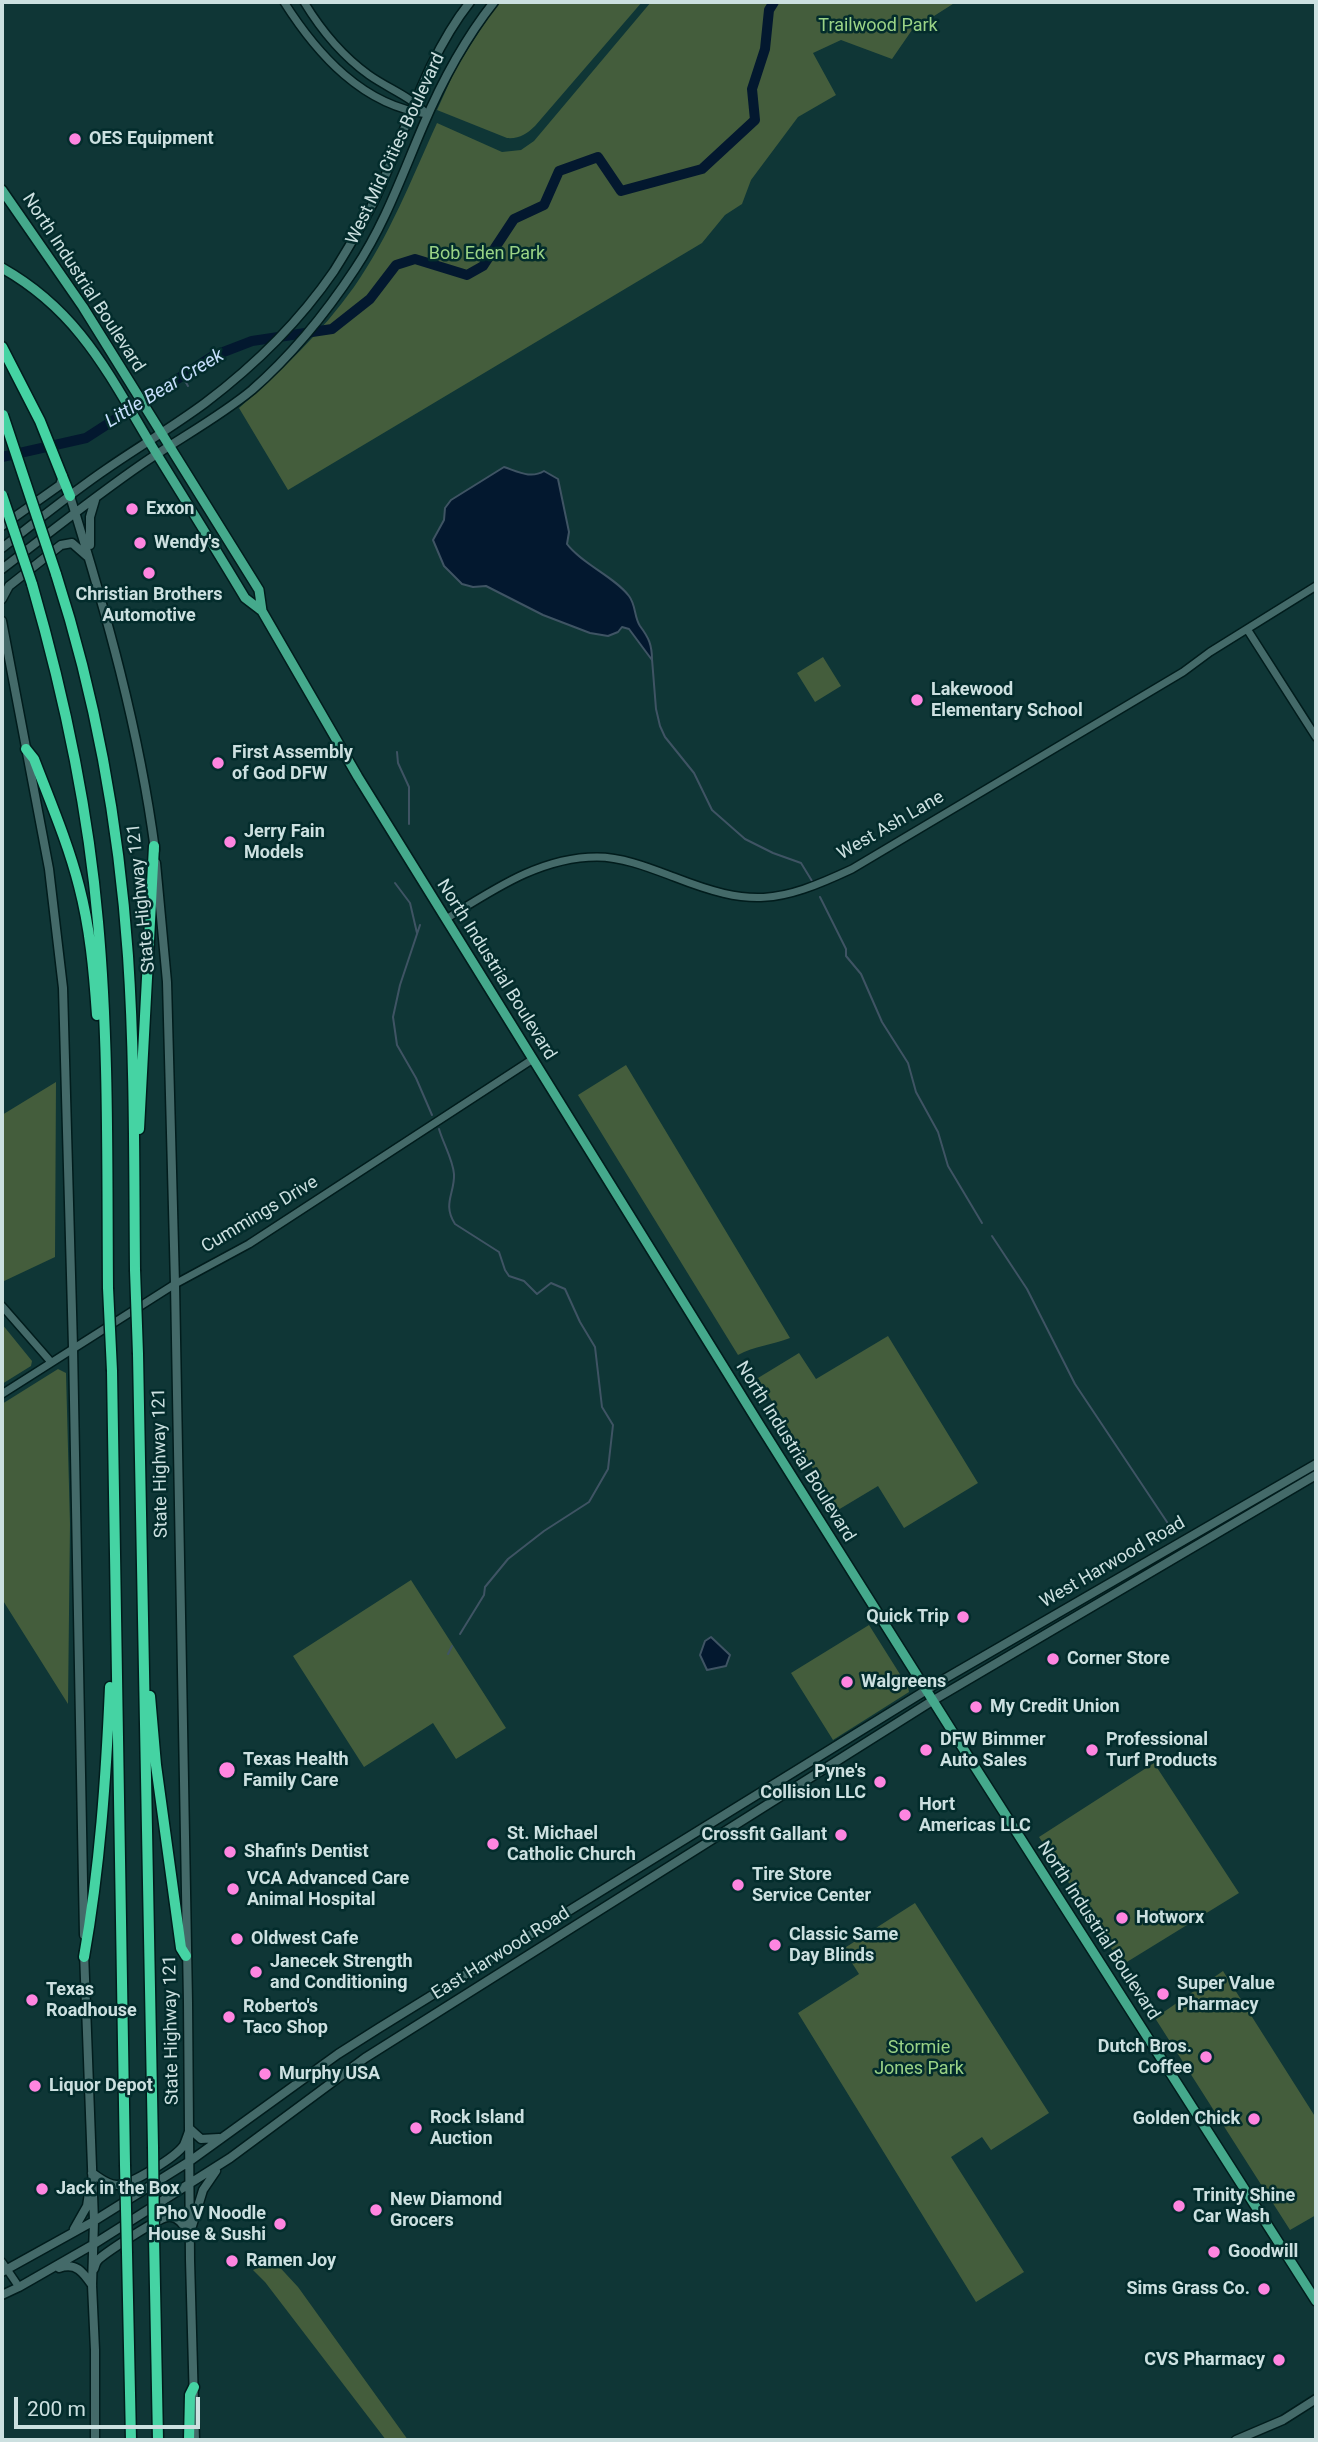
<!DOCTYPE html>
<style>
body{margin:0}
#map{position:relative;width:1318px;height:2442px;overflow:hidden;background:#0f3636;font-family:Roboto,sans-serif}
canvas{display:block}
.frame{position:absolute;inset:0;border:4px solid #cce0e0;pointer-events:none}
.scale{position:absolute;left:14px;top:2397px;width:186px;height:32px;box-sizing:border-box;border:4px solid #cce0e0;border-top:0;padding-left:9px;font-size:21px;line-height:24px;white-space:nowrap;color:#cce0e0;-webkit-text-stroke:5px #032c2c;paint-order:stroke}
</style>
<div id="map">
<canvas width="1318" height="2442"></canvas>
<div class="frame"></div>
<div class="scale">200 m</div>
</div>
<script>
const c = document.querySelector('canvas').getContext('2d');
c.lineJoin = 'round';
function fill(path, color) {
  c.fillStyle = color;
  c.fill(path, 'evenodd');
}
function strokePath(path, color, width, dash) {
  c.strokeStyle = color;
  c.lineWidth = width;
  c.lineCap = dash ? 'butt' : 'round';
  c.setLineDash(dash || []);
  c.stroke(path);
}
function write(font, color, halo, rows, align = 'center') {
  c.font = font + ' Roboto,sans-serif';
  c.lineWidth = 5;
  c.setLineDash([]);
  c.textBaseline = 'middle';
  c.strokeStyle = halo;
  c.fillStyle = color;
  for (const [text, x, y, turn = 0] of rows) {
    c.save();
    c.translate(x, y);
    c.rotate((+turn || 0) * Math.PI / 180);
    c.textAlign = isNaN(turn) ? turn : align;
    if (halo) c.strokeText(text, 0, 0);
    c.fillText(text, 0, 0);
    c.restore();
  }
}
const green = new Path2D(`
 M 498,2 L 642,2 L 535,126 C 527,134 519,139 507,138 L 437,110 L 456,68 Z
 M 651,2 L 956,2 L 912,30 L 892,59 L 841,40 L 813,53 L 836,95 L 798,117 L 751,180 L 742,204 L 725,215 L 702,243 L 288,490 L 239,408 C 281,371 322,332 354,287 C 389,237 412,178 437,123 L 502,152 L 521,150 L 534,141 Z
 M 823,657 L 841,686 L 815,702 L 797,673 Z
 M 626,1065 L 790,1338 C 773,1345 754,1346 738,1355 L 578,1095 Z
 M 56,1082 L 55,1257 L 2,1282 L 2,1115 Z
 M 2,1324 L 32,1361 L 31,1366 L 2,1384 Z
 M 888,1336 L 978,1483 L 904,1528 L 878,1486 L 838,1510 L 758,1378 L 799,1353 L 816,1379 Z
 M 58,1369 L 66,1373 L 70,1524 L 68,1704 L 2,1599 L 2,1404 Z
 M 411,1580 L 506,1728 L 456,1759 L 433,1723 L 364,1767 L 293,1656 Z
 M 869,1625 L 908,1687 L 909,1692 L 833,1740 L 791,1673 Z
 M 1154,1763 L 1239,1893 L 1122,1965 L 1039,1837 Z
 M 915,1903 L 1049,2113 L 991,2150 L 982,2137 L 951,2157 L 1024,2272 L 976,2302 L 798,2013 L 859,1974 L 843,1949 Z
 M 1223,1971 L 1316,2118 L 1316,2215 L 1290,2230 L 1155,2018 Z
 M 273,2260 L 298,2287 L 408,2440 L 386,2440 L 265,2282 L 253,2270 Z`);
const water = new Path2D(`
 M 504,467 C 519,472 531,479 544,471 L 558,479 L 569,532 L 567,544 C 582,564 615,577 629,596 C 636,605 634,617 640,626 C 649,638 652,645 652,660 L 629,629 L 622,627 L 618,632 L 608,636 L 590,633 L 543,615 L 486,586 L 473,587 L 462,584 L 444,566 L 433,540 L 444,520 L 445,508 L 451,500 Z
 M 711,1637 L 730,1655 L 726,1666 L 707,1670 L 700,1655 L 705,1641 Z`);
const stream = new Path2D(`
 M 182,376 L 188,386
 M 652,659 L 656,709 L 660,726 L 665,737 L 694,773 L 712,810 L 745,839 L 773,853 L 801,863 L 812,881
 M 397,752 L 398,763 L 409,787 L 409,824
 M 395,883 L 410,903 L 417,933
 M 820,897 L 846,949 L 846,956 L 861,974 L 882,1022 L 908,1063 L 916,1092 L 938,1132 L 948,1166 L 982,1223
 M 420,925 L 400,985 L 393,1017 L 397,1045 L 416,1078 L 432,1115
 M 439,1129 C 443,1143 453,1160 454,1174 C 455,1193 442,1204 455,1224 L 499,1252 L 505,1270 L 509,1276 L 524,1281 L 537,1294 L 551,1283 L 565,1289 L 580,1322 L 595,1347 L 602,1407 L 613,1425 L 608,1469 L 589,1502 L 544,1531 L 508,1559 L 485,1587 L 484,1595 L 460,1634
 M 992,1236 L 1027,1289 L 1075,1384 L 1175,1534
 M 448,1654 L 452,1646`);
const river = new Path2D(`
 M 2,457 L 86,438 L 213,356 L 252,341 L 332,329 L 370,299 L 396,265 L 415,259 L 467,275 L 483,266 L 514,219 L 544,205 L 559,171 L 598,157 L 621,191 L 702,169 L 755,120 L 752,89 L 765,49 L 769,10 L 774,2`);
const tertiary = new Path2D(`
 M 284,2 C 317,54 363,106 428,114
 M 304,2 C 321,30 341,55 369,75 C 389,89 410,96 427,114
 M 1247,629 L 1316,737
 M 446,919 C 493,890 540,857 597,857 C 623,857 650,868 674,877 C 751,907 777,904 852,869 L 1183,672 L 1210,652 L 1316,586
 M 2,1306 L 51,1362
 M 2,1394 L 175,1284 L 249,1244 L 533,1059
 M 2,2262 L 19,2287`);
const secondary = new Path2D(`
 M 70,496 C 106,612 139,729 155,850
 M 2,526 L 60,485 L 63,476
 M 90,545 L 90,517 L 95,500
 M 2,548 C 37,521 71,493 108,468 C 140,446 174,426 205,403 C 254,366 299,322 334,271 C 349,247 364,222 376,197 C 406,132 425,59 470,2
 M 2,569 C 48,534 94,497 142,464 C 178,439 218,418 252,390 C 292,355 326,313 355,269 C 385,224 402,175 423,126 C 442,81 464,40 494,2
 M 2,599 L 9,586 L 61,545 L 72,543 L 88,557
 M 2,621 L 49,869 L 63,988 L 73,1347 L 84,1935
 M 156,863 L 167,982 L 175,1284 L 188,2002 L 190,2260 L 195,2440
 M 84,1952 L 94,2221 L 92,2285 L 95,2350 L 95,2440
 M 92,2173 C 100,2178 107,2185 117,2185 C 131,2185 176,2157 184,2145 C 186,2140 188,2134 190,2129 L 201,2139 L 219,2138
 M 192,2226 L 203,2190 L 216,2171
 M 74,2229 L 87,2206 L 89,2193
 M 59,2268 C 76,2262 83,2272 92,2285
 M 94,2269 C 96,2264 95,2263 99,2259 C 108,2251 157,2219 167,2217 C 178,2215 184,2225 188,2233
 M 2,2272 L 94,2221 L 190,2161 L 338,2054 L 379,2028 L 946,1678 L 1316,1464
 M 2,2295 L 19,2287 L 94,2244 L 230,2158 L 365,2058 L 932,1701 L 1316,1475
 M 1236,2440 L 1283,2420 L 1316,2399`);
const primary = new Path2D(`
 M 2,190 L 83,307 L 259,590 L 262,611 L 358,777 L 759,1424 L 952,1731 L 1316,2301
 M 2,268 C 80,312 109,375 153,448 C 184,498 215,548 245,598 L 262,611`);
const motorway = new Path2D(`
 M 2,347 L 40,421 L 70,496
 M 56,574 C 96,698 119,826 128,956 C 135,1060 134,1165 135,1270
 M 32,584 C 64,695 88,806 98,922 C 109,1043 107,1166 108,1288
 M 26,749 L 34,759 C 50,801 68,843 79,886 C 90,928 94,971 97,1015
 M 139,1129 L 154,846
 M 138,1354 L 153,2147
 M 112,1371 L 125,2165
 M 150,1696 L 156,1765 L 181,1948 L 186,1956
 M 84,1957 C 100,1867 106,1777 110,1687
 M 154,2237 L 158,2440
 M 127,2253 L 131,2440
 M 189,2440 L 190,2395 L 194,2387`);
const motorwayBridge = new Path2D(`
 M 3,415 L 56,574
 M 2,495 L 32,584
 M 135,1270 L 138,1354
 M 108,1288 L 112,1371
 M 153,2147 L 154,2237
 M 125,2165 L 127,2253`);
const markers = [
 [75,139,7,"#fe85e0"],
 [132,509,7,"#fe85e0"],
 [140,543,7,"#fe85e0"],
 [149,573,7,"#fe85e0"],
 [917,700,7,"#fe85e0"],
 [218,763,7,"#fe85e0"],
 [230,842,7,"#fe85e0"],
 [963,1617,7,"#fe85e0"],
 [1053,1659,7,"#fe85e0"],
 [847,1682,7,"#fe85e0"],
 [976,1707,7,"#fe85e0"],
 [926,1750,7,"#fe85e0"],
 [1092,1750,7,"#fe85e0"],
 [227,1770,9,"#fe85e0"],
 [880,1782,7,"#fe85e0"],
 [905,1815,7,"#fe85e0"],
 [841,1835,7,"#fe85e0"],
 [493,1844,7,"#fe85e0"],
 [230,1852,7,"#fe85e0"],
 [738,1885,7,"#fe85e0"],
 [233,1889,7,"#fe85e0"],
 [1122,1918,7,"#fe85e0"],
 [237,1939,7,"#fe85e0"],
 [775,1945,7,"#fe85e0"],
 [256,1972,7,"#fe85e0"],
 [1163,1994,7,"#fe85e0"],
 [32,2000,7,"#fe85e0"],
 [229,2017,7,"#fe85e0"],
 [1206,2057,7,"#fe85e0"],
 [265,2074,7,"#fe85e0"],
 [35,2086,7,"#fe85e0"],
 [1254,2119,7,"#fe85e0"],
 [416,2128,7,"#fe85e0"],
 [42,2189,7,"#fe85e0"],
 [1179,2206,7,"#fe85e0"],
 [376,2210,7,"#fe85e0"],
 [280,2224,7,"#fe85e0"],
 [1214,2252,7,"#fe85e0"],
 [232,2261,7,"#fe85e0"],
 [1264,2289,7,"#fe85e0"],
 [1279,2360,7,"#fe85e0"]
];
const parkNames = [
 ["Trailwood Park",878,26],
 ["Bob Eden Park",487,254],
 ["Stormie",919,2048],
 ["Jones Park",919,2069]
];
const poiNames = [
 ["OES Equipment",89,139],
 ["Exxon",146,509],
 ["Wendy's",154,543],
 ["Christian Brothers",149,595,"center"],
 ["Automotive",149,616,"center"],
 ["Lakewood",931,690],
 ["Elementary School",931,711],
 ["First Assembly",232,753],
 ["of God DFW",232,774],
 ["Jerry Fain",244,832],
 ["Models",244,853],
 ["Quick Trip",949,1617,"right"],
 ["Corner Store",1067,1659],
 ["Walgreens",861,1682],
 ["My Credit Union",990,1707],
 ["DFW Bimmer",940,1740],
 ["Auto Sales",940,1761],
 ["Professional",1106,1740],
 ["Turf Products",1106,1761],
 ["Texas Health",243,1760],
 ["Family Care",243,1781],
 ["Pyne's",866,1772,"right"],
 ["Collision LLC",866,1793,"right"],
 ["Hort",919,1805],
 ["Americas LLC",919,1826],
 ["St. Michael",507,1834],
 ["Catholic Church",507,1855],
 ["Crossfit Gallant",827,1835,"right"],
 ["Shafin's Dentist",244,1852],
 ["Tire Store",752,1875],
 ["Service Center",752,1896],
 ["VCA Advanced Care",247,1879],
 ["Animal Hospital",247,1900],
 ["Hotworx",1136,1918],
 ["Classic Same",789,1935],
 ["Day Blinds",789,1956],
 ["Oldwest Cafe",251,1939],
 ["Janecek Strength",270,1962],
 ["and Conditioning",270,1983],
 ["Super Value",1177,1984],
 ["Pharmacy",1177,2005],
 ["Texas",46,1990],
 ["Roadhouse",46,2011],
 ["Roberto's",243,2007],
 ["Taco Shop",243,2028],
 ["Dutch Bros.",1192,2047,"right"],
 ["Coffee",1192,2068,"right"],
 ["Murphy USA",279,2074],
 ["Liquor Depot",49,2086],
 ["Rock Island",430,2118],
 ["Auction",430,2139],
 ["Golden Chick",1240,2119,"right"],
 ["Jack in the Box",56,2189],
 ["Trinity Shine",1193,2196],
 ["Car Wash",1193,2217],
 ["New Diamond",390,2200],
 ["Grocers",390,2221],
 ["Pho V Noodle",266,2214,"right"],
 ["House & Sushi",266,2235,"right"],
 ["Goodwill",1228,2252],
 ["Ramen Joy",246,2261],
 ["Sims Grass Co.",1250,2289,"right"],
 ["CVS Pharmacy",1265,2360,"right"]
];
const streetNames = [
 ["West Mid Cities Boulevard",396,149,-65],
 ["North Industrial Boulevard",83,283,57],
 ["West Ash Lane",891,826,-30],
 ["State Highway 121",142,898,-96],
 ["North Industrial Boulevard",496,970,58],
 ["Cummings Drive",260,1215,-31],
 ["North Industrial Boulevard",795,1452,58],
 ["State Highway 121",161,1463,-91],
 ["West Harwood Road",1113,1563,-30],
 ["North Industrial Boulevard",1098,1931,57],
 ["East Harwood Road",501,1954,-32],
 ["State Highway 121",172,2030,-91]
];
const waterNames = [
 ["Little Bear Creek",165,389,-31]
];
fill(green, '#445d3c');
fill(water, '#03182f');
strokePath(water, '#3f5464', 2);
strokePath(stream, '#3f5464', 2);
strokePath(river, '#03182f', 10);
strokePath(tertiary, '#011c1c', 10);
strokePath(secondary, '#011c1c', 11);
strokePath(primary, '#011c1c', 12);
strokePath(motorway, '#011c1c', 13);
strokePath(tertiary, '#446a69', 7);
strokePath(secondary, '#446a69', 8);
strokePath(primary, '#45a98c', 9);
strokePath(motorway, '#45d3a3', 10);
strokePath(motorwayBridge, '#011c1c', 13, []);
strokePath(motorwayBridge, '#45d3a3', 10);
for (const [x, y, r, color] of markers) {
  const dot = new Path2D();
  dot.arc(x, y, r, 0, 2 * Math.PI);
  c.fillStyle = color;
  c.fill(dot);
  strokePath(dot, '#032c2c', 2.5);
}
write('18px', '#9ad386', '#032c2c', parkNames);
write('bold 18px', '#cce0e0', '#032c2c', poiNames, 'left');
write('18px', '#cce0e0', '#032c2c', streetNames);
write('italic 19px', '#c5defb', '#032c2c', waterNames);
</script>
